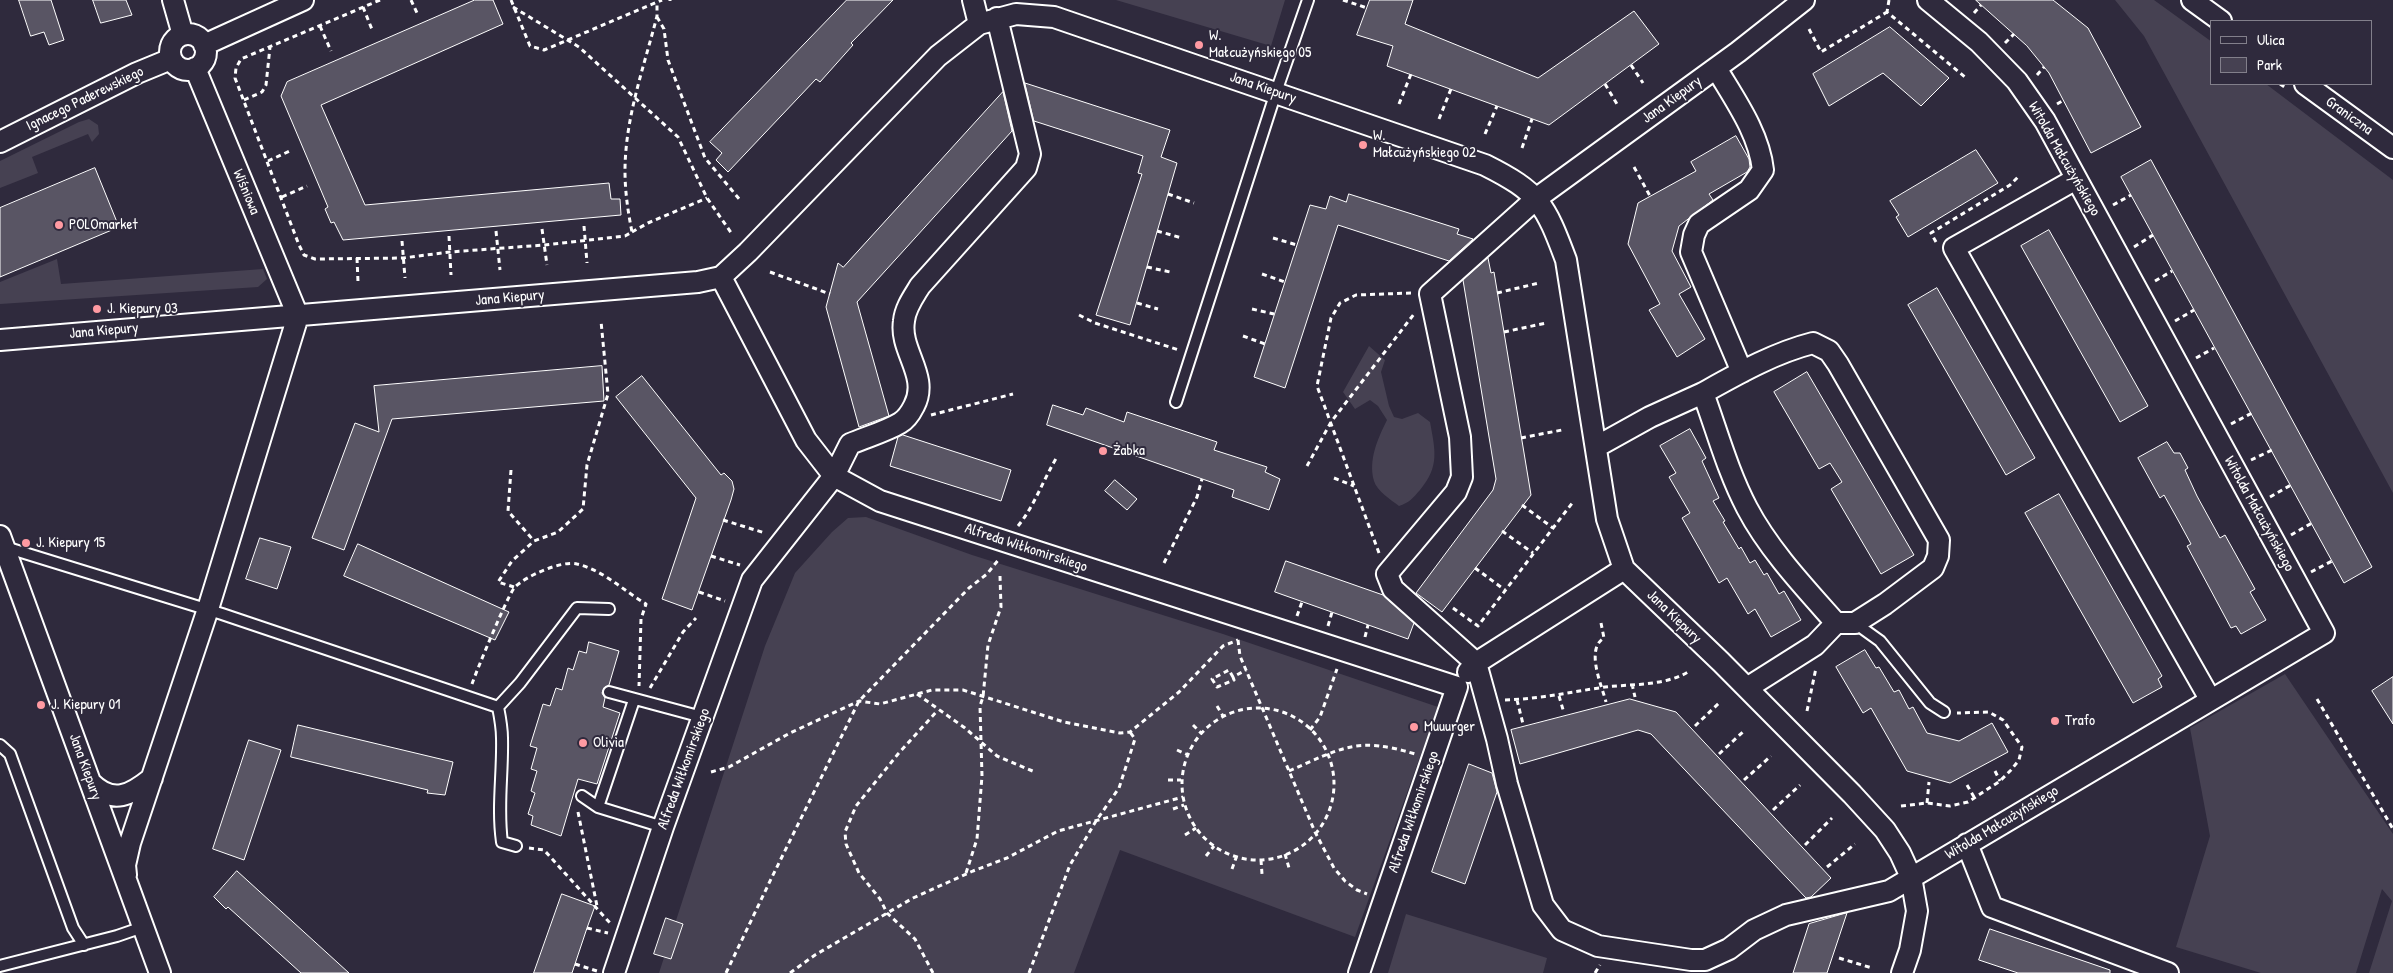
<!DOCTYPE html>
<meta charset="utf-8">
<style>
body{margin:0}
#map{position:relative;width:2393px;height:973px;overflow:hidden;background:#2f2a3d;font-family:"Patrick Hand",sans-serif}
canvas{display:block}
.legend{position:absolute;left:2210px;top:20px;width:162px;height:65px;box-sizing:border-box;background:#2f2a3d;border:1px solid #827f8b;margin:0;padding:6px 9px;list-style:none;font-size:15px;color:#fff}
.legend li{display:flex;align-items:center;gap:10px;height:25px}
.legend b{width:25px;border:1px solid #827f8b}
</style>
<div id="map">
<canvas width="2393" height="973"></canvas>
<ul class="legend">
<li><b style="height:6px;background:#2f2a3d"></b>Ulica</li>
<li><b style="height:14px;background:#464152"></b>Park</li>
</ul>
</div>
<script>
const c = document.querySelector('canvas').getContext('2d');
c.lineJoin = 'round';
function fill(path, color) {
  c.fillStyle = color;
  c.fill(path, 'evenodd');
}
function strokePath(path, color, width, dash) {
  c.strokeStyle = color;
  c.lineWidth = width;
  c.lineCap = dash ? 'butt' : 'round';
  c.setLineDash(dash || []);
  c.stroke(path);
}
function write(font, color, halo, rows, align = 'center') {
  c.font = font + ' "Patrick Hand",sans-serif';
  c.lineWidth = 4;
  c.setLineDash([]);
  c.textBaseline = 'middle';
  c.strokeStyle = halo;
  c.fillStyle = color;
  for (const [text, x, y, turn = 0] of rows) {
    c.save();
    c.translate(x, y);
    c.rotate((+turn || 0) * Math.PI / 180);
    c.textAlign = isNaN(turn) ? turn : align;
    if (halo) c.strokeText(text, 0, 0);
    c.fillText(text, 0, 0);
    c.restore();
  }
}
const green = new Path2D(`
 M 1116,0 L 1285,0 L 1271,46 Z
 M 2115,0 L 2154,0 L 2212,42 L 2212,84 L 2266,84 L 2393,180 L 2393,493 L 2144,36 Z
 M 89,119 L 98,125 L 99,134 L 92,142 L 88,134 L 32,157 L 38,173 L 0,188 L 0,161 L 79,122 Z
 M 57,259 L 61,284 L 263,269 L 267,279 L 258,287 L 0,304 L 0,282 Z
 M 1369,346 L 1385,360 L 1381,372 L 1389,406 L 1394,417 L 1402,419 L 1418,413 L 1430,422 C 1435,450 1440,466 1420,490 C 1413,498 1409,503 1399,506 C 1391,500 1377,491 1374,481 C 1368,460 1378,438 1387,420 L 1378,406 L 1370,400 L 1355,409 L 1343,392 Z
 M 866,517 L 972,555 L 1223,634 L 1438,707 L 1355,937 L 1120,850 L 1074,973 L 659,973 L 765,646 L 795,573 L 832,532 L 848,518 Z
 M 2285,674 L 2393,834 L 2393,973 L 2369,973 L 2392,901 L 2382,889 L 2356,973 L 2261,973 L 2176,947 L 2210,836 L 2190,728 Z
 M 1406,914 L 1547,958 L 1543,973 L 1388,973 Z`);
const building = new Path2D(`
 M 19,0 L 51,0 L 64,40 L 49,45 L 44,32 L 31,36 Z
 M 93,0 L 126,0 L 132,15 L 101,23 Z
 M 475,0 L 493,0 L 503,24 L 321,105 L 365,205 L 609,183 L 611,199 L 620,199 L 621,215 L 343,240 L 334,222 L 331,223 L 325,209 L 328,207 L 281,96 L 287,82 Z
 M 847,0 L 893,0 L 851,43 L 853,45 L 820,82 L 816,79 L 728,172 L 716,160 L 722,153 L 710,142 Z
 M 1370,0 L 1413,0 L 1405,24 L 1538,78 L 1634,11 L 1659,44 L 1549,125 L 1387,66 L 1393,46 L 1357,35 Z
 M 1976,0 L 2053,0 L 2088,28 L 2141,127 L 2091,153 L 2049,73 L 2027,46 Z
 M 1890,27 L 1949,78 L 1921,106 L 1883,73 L 1829,106 L 1813,74 Z
 M 1025,83 L 1170,130 L 1161,157 L 1177,163 L 1130,325 L 1096,315 L 1142,174 L 1138,173 L 1143,156 L 1034,121 Z
 M 1003,92 L 1012,131 L 857,302 L 889,416 L 859,427 L 826,307 L 838,263 L 843,267 Z
 M 1736,136 L 1749,159 L 1750,167 L 1747,172 L 1709,194 L 1713,200 L 1679,226 L 1672,251 L 1691,287 L 1679,294 L 1705,339 L 1677,357 L 1649,310 L 1660,304 L 1628,244 L 1638,203 L 1696,171 L 1691,162 Z
 M 1976,150 L 1998,183 L 1908,237 L 1896,217 L 1899,215 L 1890,201 Z
 M 2151,160 L 2372,567 L 2344,583 L 2121,177 Z
 M 95,168 L 119,227 L 0,277 L 0,208 Z
 M 1349,194 L 1459,229 L 1457,234 L 1473,239 L 1449,261 L 1338,225 L 1285,388 L 1254,377 L 1310,205 L 1326,209 L 1330,196 L 1346,202 Z
 M 2049,230 L 2148,406 L 2120,422 L 2021,246 Z
 M 1488,258 L 1491,273 L 1494,272 L 1531,495 L 1442,612 L 1416,593 L 1493,490 L 1496,479 L 1463,280 Z
 M 1937,288 L 2035,458 L 2006,475 L 1908,305 Z
 M 602,366 L 604,401 L 392,419 L 344,550 L 312,538 L 355,423 L 379,432 L 374,386 Z
 M 1807,372 L 1914,555 L 1881,574 L 1831,489 L 1842,482 L 1830,463 L 1819,469 L 1774,392 Z
 M 642,376 L 721,475 L 724,473 L 732,481 L 734,489 L 731,500 L 692,610 L 662,599 L 696,498 L 616,397 Z
 M 1053,405 L 1083,415 L 1086,408 L 1124,422 L 1127,412 L 1217,442 L 1214,450 L 1267,467 L 1265,472 L 1280,479 L 1269,510 L 1232,497 L 1234,490 L 1047,425 Z
 M 1690,429 L 1706,458 L 1702,461 L 1719,498 L 1713,501 L 1725,521 L 1723,522 L 1739,549 L 1741,547 L 1750,563 L 1755,560 L 1764,575 L 1767,573 L 1779,594 L 1784,591 L 1801,620 L 1771,637 L 1755,609 L 1748,614 L 1727,578 L 1719,583 L 1682,518 L 1690,513 L 1669,477 L 1676,473 L 1660,446 Z
 M 903,435 L 1011,470 L 1001,501 L 890,466 L 898,437 Z
 M 2167,442 L 2174,453 L 2180,453 L 2188,468 L 2185,470 L 2197,496 L 2220,538 L 2225,535 L 2255,589 L 2250,592 L 2266,620 L 2241,634 L 2236,626 L 2231,628 L 2187,546 L 2191,544 L 2178,520 L 2164,495 L 2160,498 L 2138,458 Z
 M 1115,480 L 1137,499 L 1127,510 L 1105,491 Z
 M 2059,494 L 2162,676 L 2158,679 L 2162,687 L 2133,703 L 2025,513 Z
 M 260,538 L 291,547 L 277,589 L 246,579 Z
 M 358,544 L 509,612 L 495,640 L 344,576 Z
 M 1286,561 L 1383,595 L 1414,623 L 1408,639 L 1275,592 Z
 M 589,642 L 619,651 L 609,685 L 604,688 L 602,693 L 605,698 L 603,707 L 620,713 L 597,784 L 578,779 L 561,836 L 531,825 L 533,816 L 528,814 L 535,793 L 531,791 L 537,771 L 531,769 L 537,748 L 530,746 L 543,704 L 550,706 L 556,688 L 562,690 L 568,668 L 573,670 L 579,651 L 586,653 Z
 M 1865,650 L 1876,668 L 1879,667 L 1894,692 L 1899,690 L 1909,709 L 1913,707 L 1927,733 L 1959,741 L 1992,723 L 2008,752 L 1950,783 L 1907,771 L 1871,708 L 1863,713 L 1836,667 Z
 M 2393,677 L 2393,724 L 2372,691 Z
 M 1630,699 L 1676,712 L 1831,878 L 1811,897 L 1806,898 L 1651,734 L 1638,730 L 1520,764 L 1511,730 Z
 M 298,725 L 453,762 L 445,795 L 427,793 L 428,790 L 291,757 Z
 M 249,740 L 281,750 L 244,860 L 213,849 Z
 M 1469,764 L 1492,773 L 1497,792 L 1465,884 L 1432,872 Z
 M 237,871 L 349,973 L 301,973 L 228,907 L 226,909 L 214,897 Z
 M 562,894 L 595,906 L 587,928 L 572,973 L 534,973 Z
 M 1847,913 L 1827,973 L 1793,973 L 1809,924 Z
 M 666,918 L 683,924 L 671,959 L 654,954 Z
 M 1990,929 L 2110,970 L 2110,973 L 2018,973 L 1979,960 Z`);
const path = new Path2D(`
 M 380,0 L 241,59 L 236,68 L 235,78 L 299,245 L 304,255 L 315,259 L 403,258 L 450,252 L 544,245 L 625,236 L 632,232 C 628,212 625,192 625,171 C 625,118 644,67 657,16 L 657,4
 M 411,0 L 417,13
 M 511,0 L 530,46 L 544,50 L 662,0
 M 670,0 L 670,1
 M 1343,0 L 1367,8
 M 1889,0 L 1887,12 L 1965,77
 M 363,7 L 373,32
 M 513,7 L 579,47 L 678,137 L 707,198 L 732,234
 M 1974,13 L 1981,5
 M 657,17 L 664,29 L 668,60 L 705,158 L 740,200
 M 320,26 L 331,51
 M 1809,29 L 1821,52 L 1887,12
 M 2005,43 L 2014,34
 M 1631,65 L 1643,83
 M 2037,75 L 2044,67
 M 1605,84 L 1617,104
 M 2280,84 L 2286,88
 M 244,100 L 262,92 L 266,85 L 270,47
 M 1399,104 L 1411,74
 M 2057,104 L 2064,100
 M 1439,119 L 1451,89
 M 1485,134 L 1497,106
 M 1522,148 L 1532,119
 M 268,161 L 292,150
 M 1634,167 L 1650,196
 M 1168,194 L 1194,203
 M 282,197 L 307,186
 M 2113,205 L 2131,195
 M 584,226 L 587,263
 M 542,229 L 547,265
 M 496,231 L 500,270
 M 1157,231 L 1182,238
 M 632,232 L 648,223 L 707,198
 M 449,236 L 451,275
 M 1273,238 L 1297,245
 M 402,241 L 405,278
 M 1936,242 L 1931,233 L 2010,185 L 2020,175
 M 2134,247 L 2153,235
 M 357,258 L 358,282
 M 1147,267 L 1170,272
 M 770,272 L 830,294
 M 1262,274 L 1285,282
 M 2155,281 L 2172,271
 M 1497,293 L 1539,283
 M 1137,303 L 1158,309
 M 1252,309 L 1274,314
 M 1079,315 L 1095,323 L 1179,350
 M 2175,321 L 2194,310
 M 1504,332 L 1546,323
 M 1243,336 L 1265,344
 M 2196,358 L 2214,348
 M 931,415 L 1013,394
 M 2231,424 L 2252,413
 M 1521,438 L 1562,430
 M 2251,460 L 2272,450
 M 1307,466 L 1331,422 L 1414,314
 M 511,470 L 508,511 L 534,541
 M 1334,478 L 1354,486
 M 2270,497 L 2291,485
 M 1522,505 L 1553,528
 M 723,520 L 765,533
 M 1018,526 C 1035,505 1043,480 1057,457
 M 1502,531 L 1533,553
 M 2291,535 L 2312,523
 M 1379,553 L 1317,386 L 1331,318 L 1340,303 L 1356,295 L 1412,293
 M 711,556 L 740,565
 M 1164,563 L 1197,497 L 1202,479
 M 1475,568 L 1505,590
 M 2311,572 L 2332,561
 M 514,587 L 498,582 L 512,561 L 534,541 L 558,532 L 583,509 L 587,465 L 608,394 L 601,321
 M 699,592 L 725,601
 M 1453,608 L 1478,626 L 1573,502
 M 1297,616 L 1302,602
 M 1601,623 L 1604,638 C 1585,649 1602,686 1606,702
 M 1328,626 L 1332,612
 M 1365,637 L 1368,625
 M 1238,640 L 1240,656 L 1246,670 L 1315,832 L 1334,868 L 1345,881 L 1357,890 L 1367,894
 M 1233,677 L 1229,670 L 1212,679 L 1217,687 L 1234,680 L 1233,677 L 1246,670
 M 472,684 C 476,672 509,592 515,587 C 526,576 562,560 577,564 C 603,570 624,591 646,604 L 641,619 L 639,686
 M 1632,684 L 1635,697
 M 650,688 L 683,632 L 696,618
 M 917,694 L 965,728 L 997,756 L 1035,772
 M 1559,696 L 1564,713
 M 2317,699 L 2393,829
 M 1505,700 C 1539,699 1571,692 1605,687 C 1632,684 1664,686 1688,672
 M 1517,700 L 1523,724
 M 1217,706 L 1223,716
 M1182 784a76 76 0 1 1 152 0a76 76 0 1 1-152 0Z
 M 1807,711 L 1816,668
 M 1193,725 L 1202,734
 M 1695,726 L 1719,703
 M 1310,730 L 1320,717 L 1337,669
 M 1177,750 L 1188,755
 M 1719,754 L 1745,730
 M 1289,771 C 1342,748 1357,736 1415,754
 M 1995,771 L 2000,781
 M 711,772 L 729,767 L 790,733 L 859,701 L 880,704 L 932,690 L 963,690 L 1064,722 L 1120,733 L 1130,732 L 1179,692 L 1223,646 L 1238,640
 M 1168,780 L 1181,780
 M 1744,780 L 1771,756
 M 1967,785 L 1974,797
 M 1927,803 L 1929,782
 M 1901,806 L 1927,803 L 1950,806 L 1968,802 L 2000,781 L 2011,770 L 2019,760 L 2022,747 L 2003,720 L 1989,712 L 1957,713
 M 1173,809 L 1184,805
 M 1773,810 L 1800,785
 M 578,812 L 597,906
 M 1185,835 L 1196,828
 M 1805,845 L 1832,818
 M 529,848 L 544,850 L 610,923
 M 1285,854 L 1289,868
 M 1206,856 L 1214,846
 M 1261,860 L 1262,874
 M 1827,867 L 1855,844
 M 1232,869 L 1236,858
 M 966,873 L 977,839 L 982,776 L 980,706 L 983,697 L 988,645 L 1001,607 L 1000,576
 M 587,928 L 608,933
 M 1839,958 L 1872,968
 M 575,964 L 597,971
 M 726,973 L 772,877 L 859,701 L 969,588 L 987,574 L 999,559
 M 790,973 L 815,955 L 913,898 L 973,871 L 1007,858 L 1058,831 L 1183,797
 M 933,973 L 915,939 L 887,913 L 880,899 L 859,873 L 846,844 L 845,832 L 856,806 L 898,754 L 938,710
 M 1029,973 L 1070,865 L 1096,821 L 1119,788 L 1135,739 L 1130,732
 M 1595,973 L 1600,965`);
const lane = new Path2D(`
 M 1176,402 L 1276,92 L 1308,0
 M 5,547 L 222,614 L 498,707
 M 1855,623 L 1880,641 L 1930,703 L 1944,712
 M 609,692 L 702,717
 M 0,745 L 10,754 L 73,928 L 84,945
 M 582,796 L 598,807 L 663,827
 M 598,807 L 634,700
 M 516,846 L 502,842 C 497,807 503,773 502,738 C 502,727 500,717 498,707 L 520,683 L 577,608 L 609,609
 M 0,966 L 117,936 L 143,927`);
const street = new Path2D(`
 M 173,0 L 183,35
 M 973,0 L 979,24
 M 1804,0 L 1738,52 L 1537,198 L 1430,294 L 1460,437 L 1462,477 L 1456,492 L 1387,574 L 1393,589 L 1476,663 L 1497,739 L 1507,784 L 1543,905 L 1562,930 L 1598,946 L 1691,960 L 1705,960 L 1729,949 L 1754,930 L 1786,915 L 1889,891 L 2324,633 L 2045,121 L 2017,81 L 1979,42 L 1928,0
 M 2192,0 L 2221,21
 M170 52a18 18 0 1 1 36 0a18 18 0 1 1-36 0Z
 M 204,45 L 303,0
 M 195,68 L 298,316
 M 1716,68 C 1735,100 1759,133 1763,170 L 1749,190 L 1699,224 L 1694,235 L 1691,252 L 1742,372
 M 2305,84 L 2393,148
 M 0,142 L 137,73 L 171,59
 M 2076,179 L 1954,248 L 2210,699
 M 721,277 L 806,440 L 834,476 L 850,444 C 866,437 885,432 900,423 C 907,419 911,412 914,406 C 930,376 899,351 904,321 C 905,308 914,296 920,286 L 1026,168 L 1030,154 L 997,18
 M 0,340 C 233,321 466,303 698,282 L 721,277 L 748,252 L 938,56 L 979,24 L 1016,14 L 1054,17 L 1485,165 C 1539,192 1545,204 1566,260 L 1607,519 L 1624,569 L 1721,662 L 1852,794 L 1885,830 L 1900,853 L 1911,877 L 1917,911 L 1910,950 L 1902,973
 M 1703,393 C 1739,373 1774,353 1813,343 L 1829,351 L 1838,364 L 1939,540 L 1938,556 L 1933,568 L 1885,604 L 1855,623 L 1836,623
 M 1596,447 L 1650,417 L 1703,393 C 1717,431 1728,472 1747,508 C 1769,550 1805,588 1836,623 L 1815,645 L 1747,688
 M 0,536 L 160,973
 M 1468,672 L 1476,663 L 1624,569
 M 91,783 C 113,805 131,795 152,778
 M 1967,844 L 1992,907 L 2168,973
 M 126,875 L 125,865 L 130,843 L 208,609 L 298,316
 M 614,973 L 663,827 L 752,580 L 834,476 L 880,501 L 1457,687 L 1359,973`);
const markers = [
 [1199,45,5,"#ff9aa2"],
 [1363,145,5,"#ff9aa2"],
 [59,225,5,"#ff9aa2"],
 [97,309,5,"#ff9aa2"],
 [1103,451,5,"#ff9aa2"],
 [26,543,5,"#ff9aa2"],
 [41,705,5,"#ff9aa2"],
 [2055,721,5,"#ff9aa2"],
 [1414,727,5,"#ff9aa2"],
 [583,743,5,"#ff9aa2"]
];
const poiNames = [
 ["W.",1209,36],
 ["Małcużyńskiego 05",1209,53],
 ["W.",1373,136],
 ["Małcużyńskiego 02",1373,153],
 ["POLOmarket",69,225],
 ["J. Kiepury 03",107,309],
 ["Żabka",1113,451],
 ["J. Kiepury 15",36,543],
 ["J. Kiepury 01",51,705],
 ["Trafo",2065,721],
 ["Muuurger",1424,727],
 ["Olivia",593,743]
];
const streetNames = [
 ["Jana Kiepury",1263,88,19],
 ["Ignacego Paderewskiego",85,99,-26],
 ["Jana Kiepury",1672,100,-36],
 ["Graniczna",2349,116,36],
 ["Witolda Małcużyńskiego",2064,159,60],
 ["Wiśniowa",246,192,67],
 ["Jana Kiepury",510,298,-5],
 ["Jana Kiepury",104,331,-5],
 ["Witolda Małcużyńskiego",2259,514,61],
 ["Alfreda Wiłkomirskiego",1026,548,18],
 ["Jana Kiepury",1674,617,44],
 ["Jana Kiepury",85,767,70],
 ["Alfreda Wiłkomirskiego",684,769,-70],
 ["Alfreda Wiłkomirskiego",1414,812,-71],
 ["Witolda Małcużyńskiego",2002,823,-31]
];
fill(green, '#464152');
fill(building, '#595564');
strokePath(building, '#fff', 1);
strokePath(lane, '#fff', 14);
strokePath(street, '#fff', 24);
strokePath(path, '#fff', 3, [5, 4]);
strokePath(lane, '#2f2a3d', 10);
strokePath(street, '#2f2a3d', 20);
for (const [x, y, r, color] of markers) {
  const dot = new Path2D();
  dot.arc(x, y, r, 0, 2 * Math.PI);
  c.fillStyle = color;
  c.fill(dot);
  strokePath(dot, '#2f2a3d', 2);
}
write('15px', '#fff', '#2f2a3d', poiNames, 'left');
write('15px', '#fff', '#2f2a3d', streetNames);
</script>
